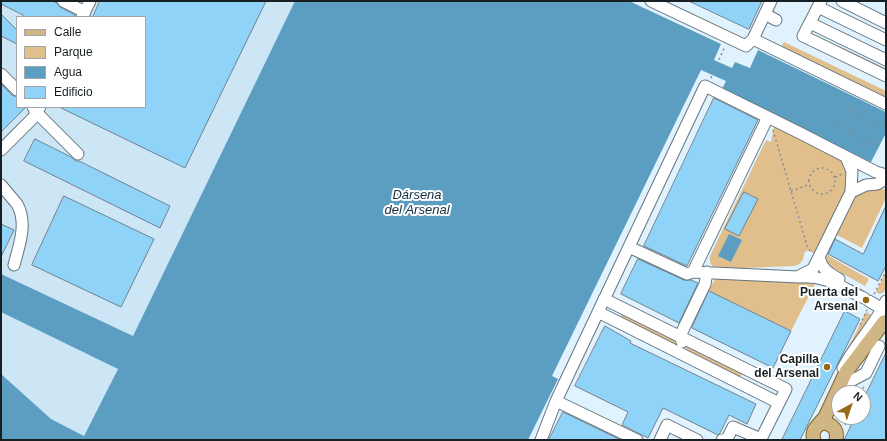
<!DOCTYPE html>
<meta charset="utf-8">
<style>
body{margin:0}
#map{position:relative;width:887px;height:441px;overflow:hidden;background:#dff2fd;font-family:Arial,sans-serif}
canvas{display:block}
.frame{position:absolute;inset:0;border:2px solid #192024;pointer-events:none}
.legend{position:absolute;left:16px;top:16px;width:130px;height:92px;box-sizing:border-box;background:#fff;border:1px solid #a3a6a7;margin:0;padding:5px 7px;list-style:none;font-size:12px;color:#192024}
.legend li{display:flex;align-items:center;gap:8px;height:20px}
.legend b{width:20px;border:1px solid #a3a6a7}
.north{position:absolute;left:831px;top:385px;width:40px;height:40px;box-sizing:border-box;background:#fff;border:1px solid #a3a6a7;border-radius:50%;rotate:40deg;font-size:11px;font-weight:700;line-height:16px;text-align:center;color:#192024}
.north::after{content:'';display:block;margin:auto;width:14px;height:18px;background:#966a16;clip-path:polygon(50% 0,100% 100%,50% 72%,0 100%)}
</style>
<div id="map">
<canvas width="887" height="441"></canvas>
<div class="frame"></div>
<ul class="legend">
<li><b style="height:5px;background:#d1b685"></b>Calle</li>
<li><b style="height:11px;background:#e0bf8d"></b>Parque</li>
<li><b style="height:11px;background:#5c9ec1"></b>Agua</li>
<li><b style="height:11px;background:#90d3f8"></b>Edificio</li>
</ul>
<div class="north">N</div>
</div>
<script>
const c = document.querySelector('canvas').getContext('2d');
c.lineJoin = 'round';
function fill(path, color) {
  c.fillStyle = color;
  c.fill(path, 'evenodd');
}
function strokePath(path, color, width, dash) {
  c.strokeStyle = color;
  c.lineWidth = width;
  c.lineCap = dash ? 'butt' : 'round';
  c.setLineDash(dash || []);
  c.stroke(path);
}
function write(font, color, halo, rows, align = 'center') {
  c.font = font + ' Arial,sans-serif';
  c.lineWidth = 4;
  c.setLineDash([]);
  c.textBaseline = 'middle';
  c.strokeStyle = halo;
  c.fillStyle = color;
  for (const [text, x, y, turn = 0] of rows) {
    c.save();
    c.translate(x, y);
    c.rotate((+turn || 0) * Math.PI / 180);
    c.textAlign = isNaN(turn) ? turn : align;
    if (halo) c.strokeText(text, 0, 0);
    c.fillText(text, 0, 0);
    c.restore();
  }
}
const built = new Path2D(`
 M 1,1 L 295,1 L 133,336 L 117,329 L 118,369 L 84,436 L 51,419 L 1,440 ZM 17,17 L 145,17 L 145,107 L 17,107 Z`);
const green = new Path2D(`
 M 784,42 L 886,91 L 886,97 L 781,47 Z
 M 777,121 L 846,157 L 852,181 L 819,257 L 808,250 L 804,253 C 804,261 801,264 794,266 L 718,269 C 711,266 709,263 710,256 L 766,140 L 771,142 L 773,130 Z
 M 886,189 L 886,198 L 862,248 L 835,234 L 854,195 L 865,190 Z
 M 827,255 L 869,279 L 865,286 L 829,266 L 826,258 Z
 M 886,271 L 886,288 L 884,292 L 880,294 L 876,292 Z
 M 716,278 L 788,281 L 815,284 L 791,331 L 708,291 Z
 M 623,312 L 677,339 L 674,345 L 620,319 Z
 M 866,312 L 870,314 L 871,318 L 844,356 Z
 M 688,344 L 743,371 L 740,378 L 685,351 Z`);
const water = new Path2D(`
 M 295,1 L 629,1 L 721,44 L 714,60 L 732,68 L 735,62 L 750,68 L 758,50 L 886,112 L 886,133 L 871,162 L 722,89 L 726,81 L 701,70 L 552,376 L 558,379 L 528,440 L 1,440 L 1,374 L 51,419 L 84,436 L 118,369 L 1,312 L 1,274 L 133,336 Z
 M 729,234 L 742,240 L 731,262 L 718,256 Z`);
const building = new Path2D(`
 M 1,1 L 52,1 L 57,3 L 60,7 L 75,15 L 75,17 L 22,17 L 23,15 L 1,4 Z
 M 100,1 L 266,1 L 185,168 L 59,107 L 145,107 L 145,17 L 93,17 Z
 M 689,1 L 762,1 L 749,29 Z
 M 1,14 L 17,30 L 17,44 L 1,36 Z
 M 1,84 L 12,95 L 17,97 L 17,107 L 26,107 L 1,132 Z
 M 714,98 L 758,120 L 687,266 L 644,246 Z
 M 35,139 L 71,157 L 76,161 L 79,161 L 170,206 L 160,228 L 24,161 Z
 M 744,192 L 758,199 L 739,236 L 725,229 Z
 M 64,196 L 154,239 L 121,307 L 32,265 Z
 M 886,206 L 886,266 L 878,281 L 828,254 L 835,239 L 863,254 Z
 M 1,224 L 14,230 L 1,257 Z
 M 638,259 L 684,280 L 691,280 L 698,283 L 679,323 L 621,294 Z
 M 709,291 L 791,331 L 773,368 L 692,328 Z
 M 845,311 L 860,319 L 800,440 L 782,440 Z
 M 605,326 L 631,341 L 630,343 L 756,404 L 747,424 L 729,415 L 720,433 L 718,435 L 663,408 L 648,438 L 622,425 L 628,412 L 575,386 Z
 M 886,353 L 886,440 L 844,440 L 855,417 L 863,417 L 863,400 Z
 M 563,412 L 621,440 L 549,440 Z`);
const path = new Path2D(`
 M 711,78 L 725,46
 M 843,106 L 886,128
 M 834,125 L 879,147
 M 773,130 L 808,249 L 812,252
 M809 181a13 13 0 1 1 26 0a13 13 0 1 1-26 0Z
 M 835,177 L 842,174
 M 791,191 L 808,185
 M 874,294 L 886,271
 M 860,325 L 867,310
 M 861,393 L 865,384
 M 845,425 L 849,417`);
const minor = new Path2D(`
 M 63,1 L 85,12
 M 651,1 L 746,46 L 753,39 L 771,1
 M 821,1 L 803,36 L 886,76
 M 842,1 L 886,23
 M 818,7 L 886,40
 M 765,14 L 776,20
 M 82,17 L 90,1
 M 810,23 L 886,60
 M 753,39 L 886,104
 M 1,74 L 17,90
 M 40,107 L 36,112 L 78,154
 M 1,150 L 33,118 L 36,112 L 33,107
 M 1,185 C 6,191 12,198 17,204 C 28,223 19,246 14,265
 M 851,192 L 866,185 L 877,184 L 886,179
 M 629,247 L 687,274 L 693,272 L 799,277 C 826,275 841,287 864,298
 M 819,257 C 822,269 828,273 839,279
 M 693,272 L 768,117
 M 801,275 L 813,269 L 851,192 L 852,171 L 846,157
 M 604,299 L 786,389 L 761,439 L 733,427 L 727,439 L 722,440
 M 869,301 L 879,307 L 880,310 L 879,317
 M 598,312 L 779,403
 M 682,342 L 680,336 L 705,284 L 707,272
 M 843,368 C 855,344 875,326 886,301
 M 849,382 L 866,373 L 879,346
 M 556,401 L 637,440
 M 541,440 L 556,401 L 705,86 L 800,133 L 876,172 L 886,175
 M 660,440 L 667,425 L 697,440`);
const major = new Path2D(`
 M 817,426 L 825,417 L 846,372 L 884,322
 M 814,440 C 811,432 815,426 823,423 C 833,424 838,430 836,440`);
const markers = [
 [866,300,4,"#966a16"],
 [827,367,4,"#966a16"]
];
const poiNames = [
 ["Puerta del",858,293],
 ["Arsenal",858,307],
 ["Capilla",819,360],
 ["del Arsenal",819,374]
];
const waterNames = [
 ["Dársena",417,195],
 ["del Arsenal",417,210]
];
fill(built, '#cce6f6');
fill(green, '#e0bf8d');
fill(water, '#5c9ec1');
fill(building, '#90d3f8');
strokePath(building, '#72828c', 1);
strokePath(minor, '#65757f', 13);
strokePath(major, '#7d622e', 15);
strokePath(path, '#828f97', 1.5, [2, 3]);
strokePath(minor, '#fff', 11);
strokePath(major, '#d1b685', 13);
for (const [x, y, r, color] of markers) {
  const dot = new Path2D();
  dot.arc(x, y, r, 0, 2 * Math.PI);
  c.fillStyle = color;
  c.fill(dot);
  strokePath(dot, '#fff', 1.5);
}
write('bold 12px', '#192024', '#fff', poiNames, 'right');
write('italic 13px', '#102f3f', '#fff', waterNames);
</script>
